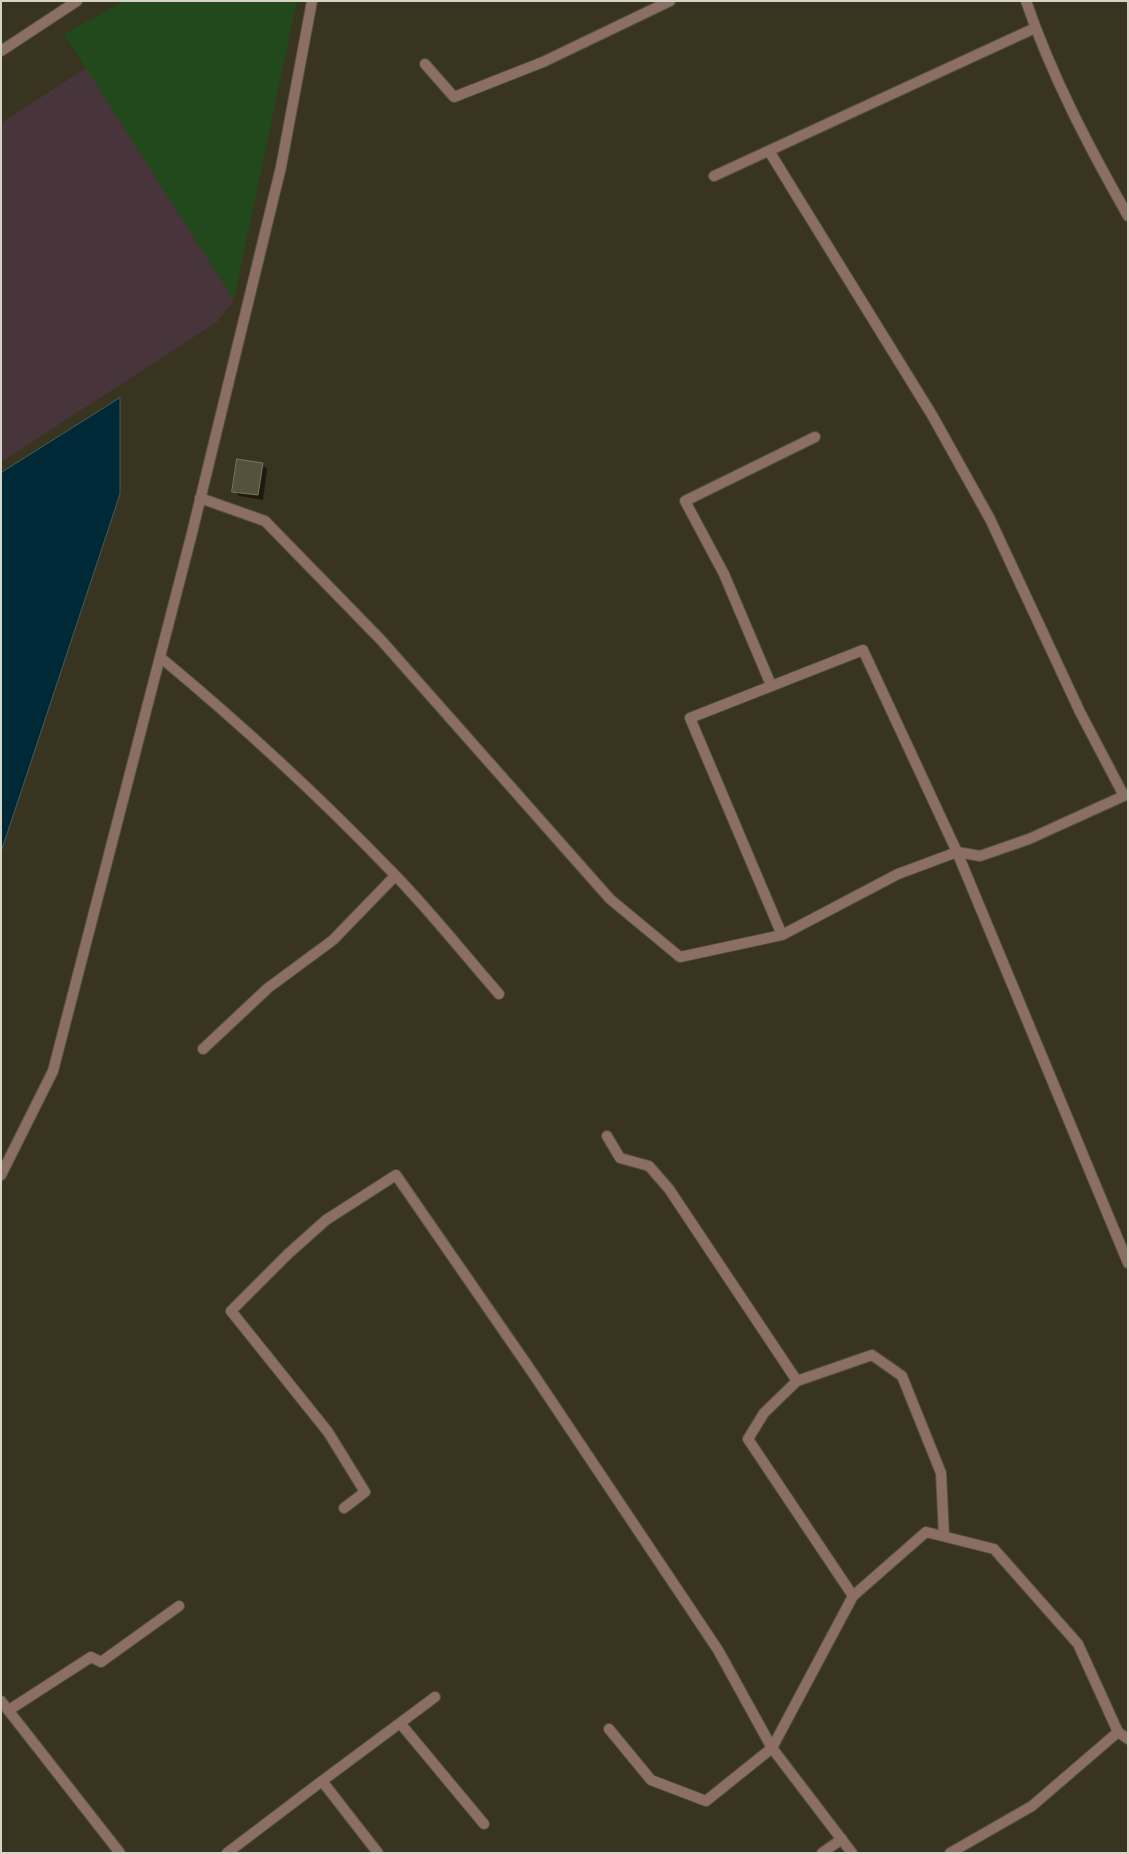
<!DOCTYPE html>
<style>
body{margin:0}
#map{position:relative;width:1129px;height:1854px;overflow:hidden;background:#38341f;font-family:Karla,sans-serif}
canvas{display:block}
.frame{position:absolute;inset:0;border:2px solid #d6d4c7;pointer-events:none}
</style>
<div id="map">
<canvas width="1129" height="1854"></canvas>
<div class="frame"></div>
</div>
<script>
const c = document.querySelector('canvas').getContext('2d');
c.lineJoin = 'round';
function fill(path, color) {
  c.fillStyle = color;
  c.fill(path, 'evenodd');
}
function strokePath(path, color, width, dash) {
  c.strokeStyle = color;
  c.lineWidth = width;
  c.lineCap = dash ? 'butt' : 'round';
  c.setLineDash(dash || []);
  c.stroke(path);
}
const industrial = new Path2D(`
 M 86,68 L 234,300 L 217,322 L 1,462 L 1,123 Z`);
const green = new Path2D(`
 M 124,1 L 297,1 L 234,300 L 64,34 Z`);
const water = new Path2D(`
 M 120,398 L 120,494 L 1,852 L 1,473 Z`);
const shadow = new Path2D(`
 M 262,464 L 267,469 L 263,500 L 239,496 L 234,491 Z`);
const building = new Path2D(`
 M 237,459 L 263,463 L 258,495 L 232,492 Z`);
const minor = new Path2D(`
 M 1026,1 C 1052,77 1089,147 1128,216
 M 425,64 L 454,97 L 543,62 L 670,1
 M 769,151 L 932,415 L 990,519 L 1080,712 L 1124,796
 M 714,176 L 1035,28
 M 200,498 L 265,521 L 381,640 L 610,899 L 680,957 L 782,935 L 898,874 L 957,852 L 863,650 L 690,718 L 782,935
 M 160,657 C 242,725 320,797 394,874 C 431,912 464,954 499,994
 M 771,685 L 724,574 L 685,501 L 815,437
 M 1128,794 L 1029,839 L 980,856 L 957,852 L 1128,1263
 M 203,1049 L 268,988 L 333,940 L 395,876
 M 607,1136 L 620,1158 L 649,1166 L 669,1189 L 797,1381 L 872,1355 L 902,1376 L 941,1473 L 944,1536
 M 1,1175 L 53,1071 L 192,533 L 281,167 L 312,1
 M 797,1381 L 764,1413 L 748,1439 L 853,1596
 M 344,1508 L 365,1492 L 328,1432 L 231,1311 L 288,1254 L 326,1220 L 396,1175 L 532,1372 L 718,1650 L 772,1748 L 853,1596 L 926,1532 L 994,1549 L 1078,1644 L 1118,1732 L 1128,1739
 M 1,1701 L 120,1853
 M 9,1710 L 91,1657 L 101,1662 L 179,1606
 M 400,1723 L 484,1824
 M 609,1729 L 651,1780 L 706,1801 L 772,1748 L 852,1853
 M 322,1781 L 435,1697
 M 227,1853 L 322,1781 L 378,1853
 M 822,1853 L 842,1839
 M 950,1853 L 1032,1806 L 1118,1732`);
const tertiary = new Path2D(`
 M 1,51 L 77,1`);
fill(industrial, '#48353c');
fill(green, '#22491b');
fill(water, '#002937');
strokePath(water, '#405c62', 1);
fill(shadow, '#0007');
fill(building, '#56513b');
strokePath(building, '#7b765e', 1);
strokePath(minor, '#54513d', 12);
strokePath(tertiary, '#54513d', 12);
strokePath(minor, '#8b6e64', 10);
strokePath(tertiary, '#8b6e64', 10);
</script>
